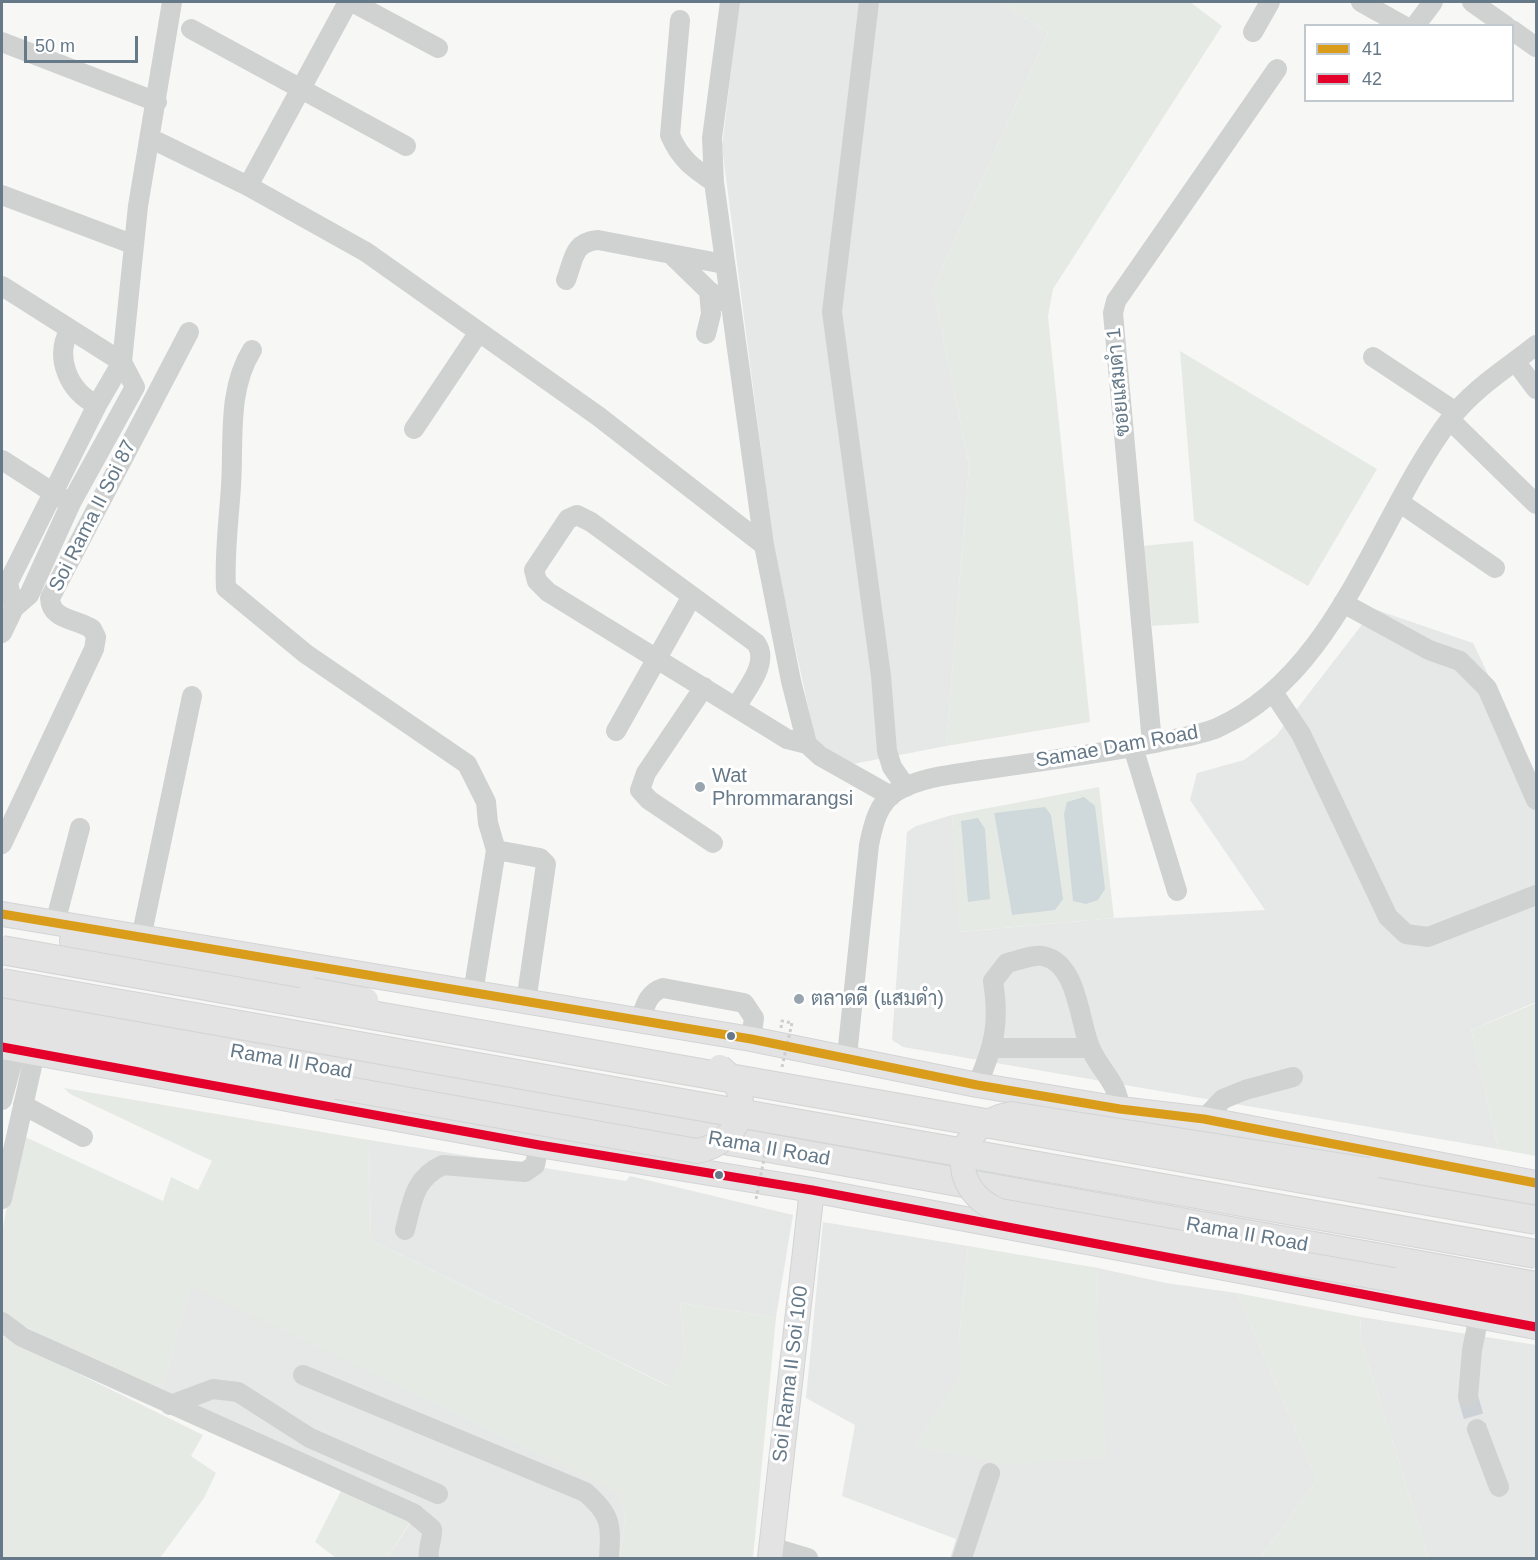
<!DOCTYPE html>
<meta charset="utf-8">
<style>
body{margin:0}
#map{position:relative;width:1538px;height:1560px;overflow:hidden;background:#f7f7f6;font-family:Helvetica,sans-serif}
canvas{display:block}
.frame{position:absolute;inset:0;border:3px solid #657988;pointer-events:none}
.legend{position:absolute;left:1304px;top:24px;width:210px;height:78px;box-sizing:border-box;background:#fff;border:2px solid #c1c9cf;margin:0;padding:8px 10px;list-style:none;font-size:18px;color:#657988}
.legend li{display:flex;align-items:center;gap:12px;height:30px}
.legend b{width:30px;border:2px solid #c1c9cf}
.scale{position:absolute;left:24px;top:36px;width:114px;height:27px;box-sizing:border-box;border:3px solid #657988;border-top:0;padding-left:8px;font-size:18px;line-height:21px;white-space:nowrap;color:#657988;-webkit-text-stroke:4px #fff;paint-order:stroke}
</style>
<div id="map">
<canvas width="1538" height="1560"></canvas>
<div class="frame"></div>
<ul class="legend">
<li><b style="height:8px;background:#da9d1b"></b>41</li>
<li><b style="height:8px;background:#e4002b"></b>42</li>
</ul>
<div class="scale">50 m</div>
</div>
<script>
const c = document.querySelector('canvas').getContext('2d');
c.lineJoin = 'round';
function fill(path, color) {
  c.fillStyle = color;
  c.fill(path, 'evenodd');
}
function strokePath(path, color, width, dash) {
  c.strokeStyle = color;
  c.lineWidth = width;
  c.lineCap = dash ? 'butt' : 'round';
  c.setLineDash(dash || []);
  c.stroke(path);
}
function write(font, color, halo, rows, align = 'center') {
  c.font = font + ' Helvetica,Sarabun,sans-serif';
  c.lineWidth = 6;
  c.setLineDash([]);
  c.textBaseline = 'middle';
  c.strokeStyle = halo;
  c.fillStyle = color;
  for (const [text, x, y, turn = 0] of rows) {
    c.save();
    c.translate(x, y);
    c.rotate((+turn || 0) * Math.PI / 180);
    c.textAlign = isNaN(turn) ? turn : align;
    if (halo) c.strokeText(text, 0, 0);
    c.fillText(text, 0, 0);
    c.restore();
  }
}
const built = new Path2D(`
 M 739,2 L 1000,2 L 1048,33 L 933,288 L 969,465 L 946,746 L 853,764 L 816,743 L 774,550 L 722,147 Z
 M 1374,609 L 1473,643 L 1536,774 L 1536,1002 L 1471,1030 L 1498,1149 L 903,1047 L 892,1040 L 907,832 L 916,826 L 952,815 L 960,932 L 1114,918 L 1265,910 L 1190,800 L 1197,773 L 1244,760 L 1276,736 Z
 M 369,1140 L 626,1181 L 630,1176 L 793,1215 L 776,1317 L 680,1303 L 685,1354 L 669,1386 L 371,1240 Z
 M 823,1222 L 968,1246 L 959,1339 L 960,1378 L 915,1446 L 1097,1316 L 1098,1268 L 1166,1283 L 1237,1293 L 1317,1480 L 1260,1558 L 950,1558 L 956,1539 L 842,1496 L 855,1425 L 806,1398 Z
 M 191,1284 L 619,1493 L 625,1517 L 620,1558 L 387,1558 L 411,1522 L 161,1394 Z
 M 1361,1317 L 1536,1345 L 1536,1558 L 1429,1558 L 1360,1337 Z`);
const green = new Path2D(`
 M 1000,2 L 1190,2 L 1222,26 L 1053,289 L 1048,316 L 1090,722 L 946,746 L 969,465 L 933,288 L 1048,33 Z
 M 1180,351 L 1377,469 L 1308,586 L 1194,521 Z
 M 1193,541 L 1199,623 L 1152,626 L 1142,546 Z
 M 1099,787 L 1114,918 L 959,932 L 952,815 ZM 1019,811 L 1012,915 L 994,813 Z
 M 1536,1003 L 1536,1156 L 1498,1149 L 1471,1030 Z
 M 64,1088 L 369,1140 L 371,1240 L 668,1386 L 685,1354 L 680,1303 L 776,1317 L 753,1558 L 620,1558 L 625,1517 L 618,1493 L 191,1285 L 161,1394 L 7,1318 L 2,1311 L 2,1232 L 21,1135 L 163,1201 L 171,1177 L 198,1190 L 212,1161 L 70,1094 Z
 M 968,1246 L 1098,1268 L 1097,1316 L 1107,1458 L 1007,1464 L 914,1447 L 959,1378 L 959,1339 Z
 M 1237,1293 L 1361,1317 L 1360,1337 L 1429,1558 L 1260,1558 L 1317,1480 Z
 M 2,1336 L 203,1435 L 191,1456 L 216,1473 L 204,1498 L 160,1558 L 2,1558 Z
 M 343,1487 L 411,1521 L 387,1558 L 336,1558 L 315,1542 Z`);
const water = new Path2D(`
 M 1084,797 L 1095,806 L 1105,889 L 1098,900 L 1086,904 L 1073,901 L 1064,814 L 1067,802 Z
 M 1045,807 L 1051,815 L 1063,899 L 1055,910 L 1012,915 L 994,813 Z
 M 978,818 L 985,829 L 990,899 L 968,902 L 961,821 Z`);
const minorTunnel = new Path2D(`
 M 1468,1397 L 1477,1429`);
const path = new Path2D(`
 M 781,1028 L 782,1021 L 792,1023`);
const minor = new Path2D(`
 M 352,2 L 438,48
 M 730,2 L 712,138 L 714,182 L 764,545 L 791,681 L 807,744 L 820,756 L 891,796
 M 869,2 L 832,312 L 881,676 L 887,751 L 892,767 L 906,787
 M 1361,2 L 1404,26
 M 1472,2 L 1506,26
 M 680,20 L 670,135 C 680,159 694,169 714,182
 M 1415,26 L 1433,2
 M 191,29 L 406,146
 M 1512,30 L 1536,47
 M 1253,32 L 1270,2
 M 2,42 L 157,102
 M 158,142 L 248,186 L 366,252 L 598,416 L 764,545
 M 248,186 L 348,2
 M 2,195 L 132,244
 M 673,256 L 709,291 L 729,304
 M 566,280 C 574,259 573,242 598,240 L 724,264
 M 2,286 L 122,362 L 135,387 L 71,503 L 29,595 L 14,608 L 2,633
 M 70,329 C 54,357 68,391 97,405
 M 706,334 L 711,314 L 709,291
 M 252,350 C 227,390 234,440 231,486 C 229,519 224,554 226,588 L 306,654 L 467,764 L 486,802 L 488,823 L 496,850 L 473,993
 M 1373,357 L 1456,412
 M 1515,361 L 1536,389
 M 1450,420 L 1536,504
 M 414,429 L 479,332
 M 2,460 L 66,501
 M 1399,502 L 1495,568
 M 1343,603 L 1429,650 L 1460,661 L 1487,688 L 1536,800
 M 14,608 L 8,583 L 97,405 L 122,362 L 138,206 L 172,2
 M 704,687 L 646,773 L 640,790 L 649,800 L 713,843
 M 1273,692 L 1301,734 L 1388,917 L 1406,934 L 1428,937 L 1536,895
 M 736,707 C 747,688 770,663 756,643 L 591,522 L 577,515 L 568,519 L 534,570 L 537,581 L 548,592 L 787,739 L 807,744
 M 616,731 L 692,596
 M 1152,743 L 1113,313 L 1116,301 L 1277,69
 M 1133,747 L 1177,891
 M 2,844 L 94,649 L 96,637 L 92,629 C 76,618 51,621 50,598 L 189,332
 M 496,850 L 540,858 L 546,864 L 526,1002
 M 55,923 L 80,828
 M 141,938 L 192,696
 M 640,1021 C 645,1007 647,993 663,988 L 744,1003 L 754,1018 L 751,1039
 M 993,1048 L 1090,1048
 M 847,1056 L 869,845 C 873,825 878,802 897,791 C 921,777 954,774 981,770 C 1039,762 1097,754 1155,743 C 1175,738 1198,736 1217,728 C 1338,674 1376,517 1451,418 C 1473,389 1507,368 1536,345
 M 977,1085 C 994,1047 1000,1023 993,981 L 1007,963 C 1017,961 1033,954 1043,956 C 1078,963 1079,1022 1090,1047 C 1100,1072 1117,1079 1120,1109
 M 2,1100 L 16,1049
 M 23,1105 L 83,1137
 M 1204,1119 L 1223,1099 L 1245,1090 L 1293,1077
 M 2,1199 L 35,1053
 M 405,1230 C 412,1202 414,1178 443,1165 L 525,1172 L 535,1165 L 539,1145
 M 2,1322 L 22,1337 L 413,1513 L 432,1529 C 433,1540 427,1548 429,1558
 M 303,1375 L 585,1492 C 612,1515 611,1525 609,1558
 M 1468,1397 L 1472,1350 L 1479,1316
 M 170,1405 L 213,1389 L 238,1392 L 310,1438 L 438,1494
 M 1477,1429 L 1499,1487
 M 771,1547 L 808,1558
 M 962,1558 L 990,1473`);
const major = new Path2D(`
 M 2,914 L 751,1039 L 977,1085 L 1120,1109 L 1204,1119 L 1536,1183
 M 72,941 L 312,990
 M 2,1035 L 52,1035 L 337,1087
 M 2,1047 L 539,1145 L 812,1190 L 1536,1327
 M 1369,1170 L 1536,1201
 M 1394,1280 L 1536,1306
 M 770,1558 L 812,1190`);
const highway = new Path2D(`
 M 2,1010 L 1536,1286`);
const pathBridge = new Path2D(`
 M 782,1067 L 792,1023
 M 756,1199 L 768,1139`);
const majorBridge = new Path2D(`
 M 312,990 L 366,1000
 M 337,1087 L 697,1151 C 740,1143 759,1097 720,1067
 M 1369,1170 L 1011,1114 C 953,1124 945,1189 1000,1211 L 1394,1280`);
const highwayBridge = new Path2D(`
 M 2,950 L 1536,1220
 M 2,983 L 1536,1254`);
const bus1 = new Path2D(`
 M 2,914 L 751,1039 L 977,1085 L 1120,1109 L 1204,1119 L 1536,1183`);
const bus2 = new Path2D(`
 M 2,1047 L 539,1145 L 812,1190 L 1536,1327`);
const markers = [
 [700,787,6,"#98a5ae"],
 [799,999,6,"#98a5ae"],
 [731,1036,5,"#657988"],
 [719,1175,5,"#657988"]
];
const streetNames = [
 ["ซอยแสมดำ 1",1119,382,-95],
 ["Soi Rama II Soi 87",93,516,-63],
 ["Samae Dam Road",1117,747,-10],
 ["Rama II Road",291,1062,10],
 ["Rama II Road",769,1149,10],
 ["Rama II Road",1247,1235,10],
 ["Soi Rama II Soi 100",791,1374,-83]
];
const poiNames = [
 ["Wat",712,776],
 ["Phrommarangsi",712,799],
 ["ตลาดดี (แสมดำ)",811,999]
];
fill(built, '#e6e7e7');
fill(green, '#e6eae4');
fill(water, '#cfd8da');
strokePath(minorTunnel, '#cbd1d5', 20, [20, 10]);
strokePath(major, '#d2d4d5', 26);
strokePath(highway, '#d4d5d5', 30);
strokePath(path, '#cccecf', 3, [3, 3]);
strokePath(minor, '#d0d2d2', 20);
strokePath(major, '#e3e3e3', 24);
strokePath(highway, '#e3e3e3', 28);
strokePath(majorBridge, '#d2d4d5', 26, []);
strokePath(highwayBridge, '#d4d5d5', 30, []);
strokePath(pathBridge, '#cccecf', 3, [3, 3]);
strokePath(majorBridge, '#e3e3e3', 24);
strokePath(highwayBridge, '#e3e3e3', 28);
strokePath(bus1, '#da9d1b', 9);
strokePath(bus2, '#e4002b', 9);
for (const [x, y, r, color] of markers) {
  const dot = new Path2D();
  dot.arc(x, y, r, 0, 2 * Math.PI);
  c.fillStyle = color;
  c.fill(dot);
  strokePath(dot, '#fff', 2);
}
write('20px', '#657988', '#fff', streetNames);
write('20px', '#657988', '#fff', poiNames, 'left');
</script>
